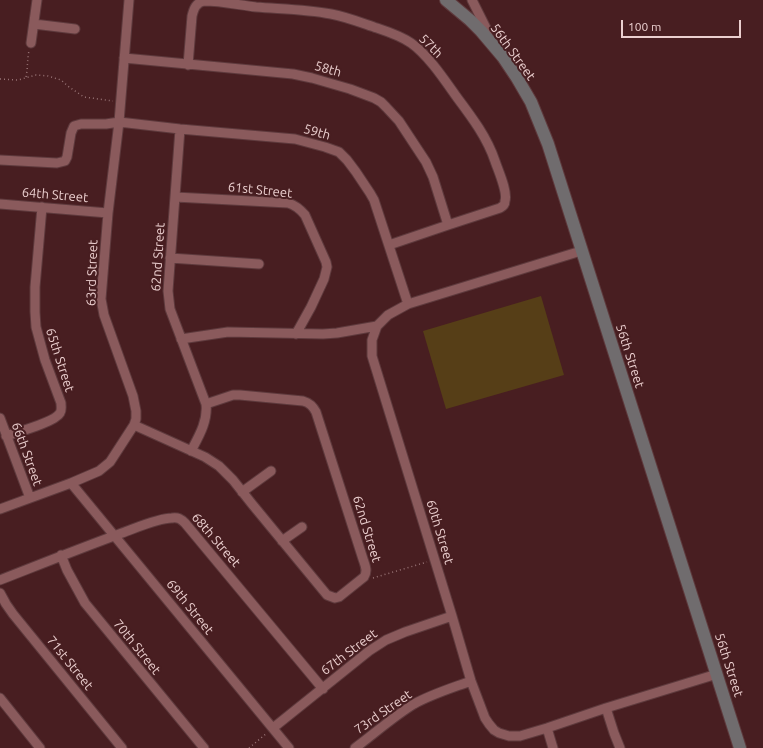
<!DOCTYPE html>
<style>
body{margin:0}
#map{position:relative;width:763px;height:748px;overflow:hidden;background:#481e21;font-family:Ubuntu,sans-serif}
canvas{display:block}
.scale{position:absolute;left:621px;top:20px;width:120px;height:18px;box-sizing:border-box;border:2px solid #ebcfcf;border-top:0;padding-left:5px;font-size:12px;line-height:14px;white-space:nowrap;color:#ebcfcf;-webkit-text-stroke:3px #481e21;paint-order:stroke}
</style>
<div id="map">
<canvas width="763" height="748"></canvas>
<div class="scale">100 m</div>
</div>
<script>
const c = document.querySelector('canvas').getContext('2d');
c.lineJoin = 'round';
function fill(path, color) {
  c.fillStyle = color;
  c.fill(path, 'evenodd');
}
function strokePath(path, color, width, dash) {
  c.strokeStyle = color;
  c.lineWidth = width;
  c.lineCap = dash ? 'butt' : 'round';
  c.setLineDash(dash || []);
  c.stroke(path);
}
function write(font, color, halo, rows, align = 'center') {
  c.font = font + ' Ubuntu,sans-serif';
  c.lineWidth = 4;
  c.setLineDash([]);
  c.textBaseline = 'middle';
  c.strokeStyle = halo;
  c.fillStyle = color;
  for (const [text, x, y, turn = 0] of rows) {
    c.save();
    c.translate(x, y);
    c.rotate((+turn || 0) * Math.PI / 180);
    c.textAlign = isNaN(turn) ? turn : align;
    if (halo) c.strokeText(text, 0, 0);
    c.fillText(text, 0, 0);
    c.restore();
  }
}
const green = new Path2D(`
 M 541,296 L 564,375 L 446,409 L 423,331 Z`);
const path = new Path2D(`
 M 26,77 C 28,68 27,60 29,51
 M 0,79 L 18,80 L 36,75 L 48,76 L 61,80 L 69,87 L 84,97 L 113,101
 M 373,578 L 427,562
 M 249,748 L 267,733`);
const street = new Path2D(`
 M 472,0 L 486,28 L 488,39
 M 34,24 L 75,29
 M 31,43 L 37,0
 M 124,58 L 293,74 L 312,78 L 350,89 L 374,98 L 381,102 L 386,107 L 399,121 L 426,162 L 433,177 L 448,225
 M 188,65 L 192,16 C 194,8 196,3 204,1 C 222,1 238,5 256,7 C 281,9 306,9 331,14 C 347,17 362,23 377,28 C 389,32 401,36 411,43 C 428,55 444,79 456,96 C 471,116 487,137 495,161 C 498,170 508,192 505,201 C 505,205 503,206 500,208 L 448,225 L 389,245
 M 180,129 L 168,291 L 170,309 L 206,404 C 208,421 199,436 191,451
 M 0,160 L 57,163 L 65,161 L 67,157 L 71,133 L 74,126 L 81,124 L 106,124 L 119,122 L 180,129 L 295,139 L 325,147 L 339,152 L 347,160 L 356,172 L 370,193 L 374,200 L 408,304
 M 175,197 L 288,203 C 295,205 300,209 305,215 L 326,262 L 327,267 L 324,279 L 311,307 L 296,334
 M 0,204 L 108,213
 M 581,251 L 408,304 L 388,315 L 377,326 L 372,340 L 372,356 L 452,616 L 471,681 L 485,718 L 489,724 L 494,730 L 499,733 L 509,736 L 520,736 L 547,728 L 606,708 L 717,674
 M 170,258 L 259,264
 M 181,339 L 228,332 L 323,334 L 337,333 L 377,326
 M 0,418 L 30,498
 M 134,425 L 205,457 L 219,466 L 233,480 L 252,504 L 327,595 L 335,598 L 339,597 L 364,577 C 368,571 365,565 363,559 L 316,412 C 313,406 310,403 303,401 L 240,395 L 233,395 L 206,404
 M 6,436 C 18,432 55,422 60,413 C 62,410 61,407 61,403 L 45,360 L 36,327 L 35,312 L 35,287 L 42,207
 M 71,483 L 289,748
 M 242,492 L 271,471
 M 0,509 L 71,483 L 99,471 L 110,462 L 134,425 L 136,419 L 136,411 L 133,396 L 104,315 L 101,299 L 108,213 L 119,122 L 129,0
 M 282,541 L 302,527
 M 61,555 L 67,570 L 85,603 L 204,748
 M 0,580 C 41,564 81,548 122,533 C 136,528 158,518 172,518 C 178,517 181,519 185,523 L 323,689
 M 0,593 L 6,604 L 13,614 L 122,748
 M 0,698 L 40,748
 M 606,708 L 614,733 L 620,748
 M 273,728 L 369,651 L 386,640 L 405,632 L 452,616
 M 547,728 L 553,748
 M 355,748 C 374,734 394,716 414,704 C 432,694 452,688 471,681`);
const secondary = new Path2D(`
 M 446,0 L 470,20 L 481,31 L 503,57 L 517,78 L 531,102 L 548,144 L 740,748`);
const streetNames = [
 ["57th",431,46,45],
 ["56th Street",513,52,54],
 ["58th",328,69,16],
 ["59th",317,132,16],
 ["61st Street",260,190,6],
 ["64th Street",55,195,5],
 ["62nd Street",158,257,-86],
 ["63rd Street",92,273,-88],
 ["56th Street",630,356,72],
 ["65th Street",60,360,72],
 ["66th Street",27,454,70],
 ["62nd Street",367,529,73],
 ["60th Street",440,532,73],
 ["68th Street",216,540,49],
 ["69th Street",190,607,51],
 ["70th Street",137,647,51],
 ["67th Street",349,652,-37],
 ["71st Street",70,663,51],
 ["56th Street",729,665,72],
 ["73rd Street",383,712,-35]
];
fill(green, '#563e17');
strokePath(street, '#5e3a3d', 11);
strokePath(secondary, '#5e3a3d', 14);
strokePath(path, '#977375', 1.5, [1, 3]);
strokePath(street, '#8a5a5c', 9);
strokePath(secondary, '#706c6e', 12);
write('13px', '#ebcfcf', '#481e21', streetNames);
</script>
